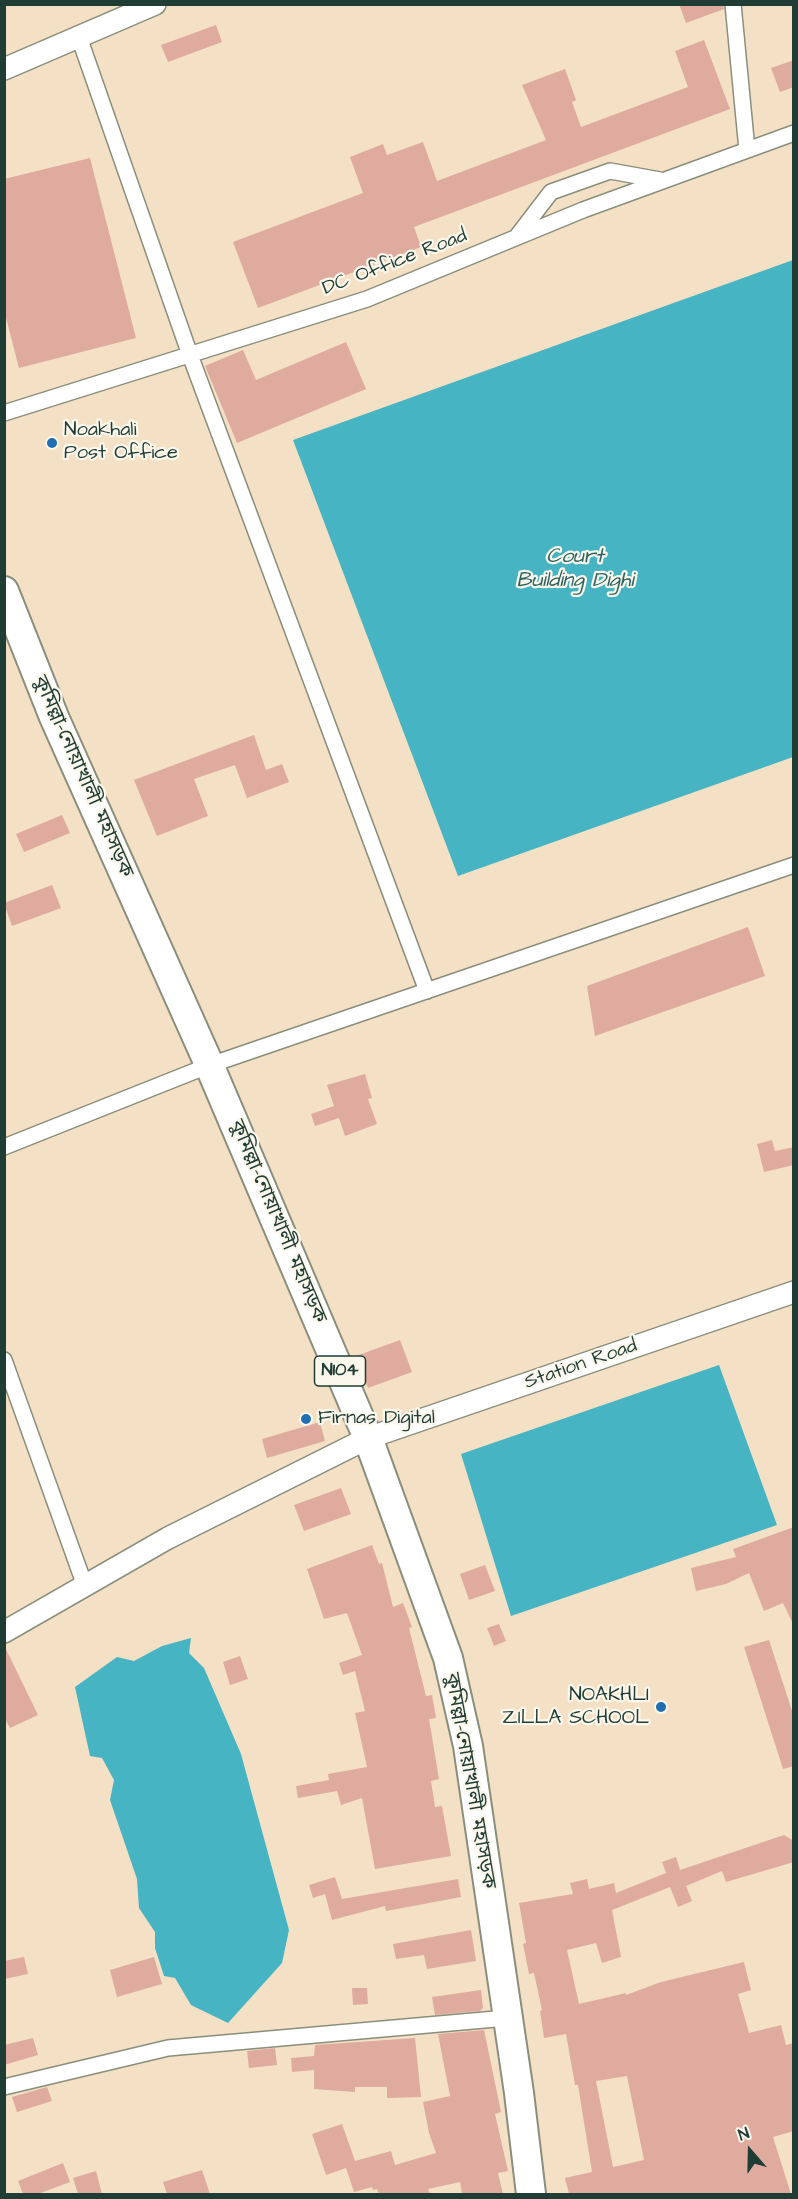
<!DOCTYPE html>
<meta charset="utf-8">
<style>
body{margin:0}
#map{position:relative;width:798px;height:2199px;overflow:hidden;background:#f4e0c5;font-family:"Architects Daughter",sans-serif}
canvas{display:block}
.frame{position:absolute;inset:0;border:6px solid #1f3d34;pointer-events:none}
.north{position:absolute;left:720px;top:2121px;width:60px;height:60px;-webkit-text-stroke:4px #fbf7ec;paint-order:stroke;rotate:340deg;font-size:16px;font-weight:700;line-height:24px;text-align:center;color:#1f3d34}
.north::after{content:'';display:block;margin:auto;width:21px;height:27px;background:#1f3d34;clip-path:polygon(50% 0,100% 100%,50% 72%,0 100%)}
</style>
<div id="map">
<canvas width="798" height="2199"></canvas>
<div class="frame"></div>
<div class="north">N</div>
</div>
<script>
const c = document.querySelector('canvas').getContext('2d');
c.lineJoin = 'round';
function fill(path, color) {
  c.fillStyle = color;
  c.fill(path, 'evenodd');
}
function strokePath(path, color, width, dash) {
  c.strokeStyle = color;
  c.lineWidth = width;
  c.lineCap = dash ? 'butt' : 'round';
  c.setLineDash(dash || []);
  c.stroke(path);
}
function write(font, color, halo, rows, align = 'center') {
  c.font = font + ' "Architects Daughter","Noto Sans Bengali",sans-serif';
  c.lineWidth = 4.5;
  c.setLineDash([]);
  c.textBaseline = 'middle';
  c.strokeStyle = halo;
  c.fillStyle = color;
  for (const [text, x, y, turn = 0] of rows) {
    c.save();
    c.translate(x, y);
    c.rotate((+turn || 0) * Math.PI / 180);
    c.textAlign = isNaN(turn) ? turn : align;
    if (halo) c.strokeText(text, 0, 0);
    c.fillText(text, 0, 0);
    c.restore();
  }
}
const water = new Path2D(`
 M 793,260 L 793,757 L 458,876 L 293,440 Z
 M 719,1365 L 777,1525 L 511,1616 L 461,1454 Z
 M 191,1638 L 189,1653 L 204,1668 L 241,1754 L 289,1930 L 282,1963 L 228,2023 L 191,2005 L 175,1978 L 164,1976 L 155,1948 L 155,1932 L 139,1908 L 137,1879 L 110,1800 L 114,1780 L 102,1758 L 90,1756 L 75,1687 L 117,1657 L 134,1661 L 162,1646 Z`);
const building = new Path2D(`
 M 679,4 L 723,4 L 724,9 L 686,23 Z
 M 216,25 L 222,42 L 168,62 L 161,45 Z
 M 704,40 L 730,109 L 414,227 L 421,247 L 258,308 L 233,242 L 363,193 L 350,157 L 383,144 L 387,155 L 423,142 L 437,181 L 546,140 L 522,85 L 565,69 L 576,100 L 572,102 L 581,127 L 688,87 L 675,51 Z
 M 794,60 L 794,87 L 780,92 L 771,68 Z
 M 90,158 L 136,338 L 19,368 L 4,310 L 4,179 Z
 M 346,342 L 366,389 L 237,443 L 205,366 L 243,350 L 256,380 Z
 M 254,735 L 266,770 L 282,764 L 289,782 L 247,798 L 235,765 L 194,779 L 208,816 L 157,836 L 134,780 Z
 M 62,815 L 70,833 L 24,852 L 16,834 Z
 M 52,885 L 61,908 L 12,926 L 4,903 Z
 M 748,927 L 765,976 L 595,1036 L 587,986 Z
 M 365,1074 L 372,1098 L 368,1099 L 377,1124 L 345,1136 L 339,1118 L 315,1126 L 311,1114 L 334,1106 L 327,1085 Z
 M 772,1140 L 775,1151 L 794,1147 L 794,1165 L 764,1172 L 757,1144 Z
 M 400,1340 L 412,1372 L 368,1388 L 356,1356 Z
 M 320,1422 L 325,1441 L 267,1458 L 262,1439 Z
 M 341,1488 L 351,1514 L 304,1531 L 294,1505 Z
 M 794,1527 L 794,1626 L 783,1603 L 764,1611 L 749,1573 L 726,1584 L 696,1591 L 691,1568 L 736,1557 L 733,1549 Z
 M 372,1545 L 379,1564 L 382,1563 L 393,1607 L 403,1603 L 412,1627 L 409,1628 L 426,1696 L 432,1695 L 436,1718 L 429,1719 L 439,1779 L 431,1781 L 435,1807 L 442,1806 L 451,1856 L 375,1869 L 362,1798 L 341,1805 L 337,1791 L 298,1798 L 296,1786 L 329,1780 L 328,1774 L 367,1767 L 355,1713 L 365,1711 L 355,1671 L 343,1675 L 339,1663 L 362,1655 L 347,1613 L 324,1619 L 307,1569 Z
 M 485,1565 L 495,1591 L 469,1600 L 460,1574 Z
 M 499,1624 L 506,1641 L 494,1646 L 487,1628 Z
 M 769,1640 L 794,1717 L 794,1766 L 783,1769 L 744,1647 Z
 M 4,1645 L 38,1715 L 10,1728 L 4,1717 Z
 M 240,1656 L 248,1679 L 230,1685 L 223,1662 Z
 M 784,1835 L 794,1841 L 794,1862 L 726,1882 L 722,1871 L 686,1886 L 692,1901 L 678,1907 L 670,1887 L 612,1910 L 621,1957 L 602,1963 L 596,1943 L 567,1950 L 579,2004 L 626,1993 L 626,1995 L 661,1982 L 744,1962 L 751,1990 L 738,1994 L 749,2033 L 781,2025 L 786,2045 L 794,2043 L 794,2131 L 773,2137 L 791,2194 L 569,2194 L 565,2178 L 592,2172 L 578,2085 L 575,2085 L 566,2034 L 544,2038 L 540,2011 L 542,2010 L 534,1973 L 529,1974 L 523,1944 L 526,1943 L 519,1903 L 573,1894 L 570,1883 L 587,1879 L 589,1889 L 614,1883 L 616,1893 L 666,1873 L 662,1862 L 676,1857 L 680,1870 ZM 627,2076 L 644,2160 L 613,2167 L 596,2081 Z
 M 335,1877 L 342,1899 L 458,1879 L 461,1897 L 386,1911 L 385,1906 L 332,1920 L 325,1894 L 313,1898 L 309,1885 Z
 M 471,1930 L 476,1961 L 427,1969 L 424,1955 L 396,1959 L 393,1944 Z
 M 24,1957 L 28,1974 L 4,1979 L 4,1961 Z
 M 154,1957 L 162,1984 L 117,1997 L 110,1970 Z
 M 352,1988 L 367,1988 L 368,2004 L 353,2005 Z
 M 481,1990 L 483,2008 L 480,2011 L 435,2015 L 432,1997 Z
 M 484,2030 L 501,2112 L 495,2114 L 508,2171 L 498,2173 L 503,2194 L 462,2194 L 460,2182 L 428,2189 L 430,2194 L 379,2194 L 377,2189 L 373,2190 L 372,2187 L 354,2192 L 346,2168 L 326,2175 L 312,2134 L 342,2124 L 355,2161 L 391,2151 L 395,2165 L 436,2153 L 429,2133 L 423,2102 L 450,2096 L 438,2034 Z
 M 33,2038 L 38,2055 L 4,2065 L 4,2045 Z
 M 415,2038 L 421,2097 L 387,2098 L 387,2087 L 355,2087 L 355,2092 L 314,2089 L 314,2070 L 292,2072 L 291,2058 L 314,2056 L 315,2045 Z
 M 275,2048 L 277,2065 L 249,2068 L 247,2051 Z
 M 47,2087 L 52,2101 L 17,2112 L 12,2097 Z
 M 63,2163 L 70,2182 L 38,2194 L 23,2194 L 18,2181 Z
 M 202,2170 L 210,2194 L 167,2194 L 163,2182 Z
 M 96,2171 L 102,2194 L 78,2194 L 73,2178 Z`);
const street = new Path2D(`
 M 733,4 L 747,150
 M 79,37 L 190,355 L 427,991
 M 518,235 L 551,192 L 610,171 L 660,180
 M 4,413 L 367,299 L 583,210 L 794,133
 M 4,1147 L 210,1065 L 794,865
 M 4,1360 L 85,1586
 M 4,2087 L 168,2048 L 507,2018`);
const secondary = new Path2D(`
 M 4,69 L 155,4
 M 4,1632 L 168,1538 L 368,1438 L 794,1292`);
const highway = new Path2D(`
 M 4,591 L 54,717 L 205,1055 L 368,1438 L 448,1658 L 468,1746 L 519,2093 L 531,2194`);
const markers = [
 [52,443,6,"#1f6fb2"],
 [306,1419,6,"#1f6fb2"],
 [661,1707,6,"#1f6fb2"]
];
const shields = [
 [340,1371,51]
];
const shieldNames = [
 ["N104",340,1371]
];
const streetNames = [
 ["DC Office Road",395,263,-21],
 ["কুমিল্লা–নোয়াখালী মহাসড়ক",82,777,66],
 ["কুমিল্লা–নোয়াখালী মহাসড়ক",277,1222,67],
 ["Station Road",581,1365,-19],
 ["কুমিল্লা–নোয়াখালী মহাসড়ক",469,1781,80]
];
const poiNames = [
 ["Noakhali",64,431],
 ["Post Office",64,454],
 ["Firnas Digital",318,1419],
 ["NOAKHLI",649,1696,"right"],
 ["ZILLA SCHOOL",649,1719,"right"]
];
const waterNames = [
 ["Court",575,558],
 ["Building Dighi",575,582]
];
fill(water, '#46b4c2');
fill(building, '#dfab9f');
strokePath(street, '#8a8e7c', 18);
strokePath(secondary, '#8a8e7c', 24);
strokePath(highway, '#8a8e7c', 32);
strokePath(street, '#fff', 15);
strokePath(secondary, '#fff', 21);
strokePath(highway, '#fff', 28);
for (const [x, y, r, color] of markers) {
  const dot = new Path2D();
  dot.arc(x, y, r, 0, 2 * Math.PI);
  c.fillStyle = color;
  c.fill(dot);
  strokePath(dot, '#fbf7ec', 2);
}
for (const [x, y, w] of shields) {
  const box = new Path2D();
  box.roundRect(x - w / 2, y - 15, w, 30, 4.5);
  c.fillStyle = '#fbf7ec';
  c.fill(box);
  strokePath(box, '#1f3d34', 1.5);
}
write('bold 18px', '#1f3d34', null, shieldNames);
write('20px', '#1f3d34', '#fbf7ec', streetNames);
write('20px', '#1f3d34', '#fbf7ec', poiNames, 'left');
write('italic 21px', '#2b615f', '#fbf7ec', waterNames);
</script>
